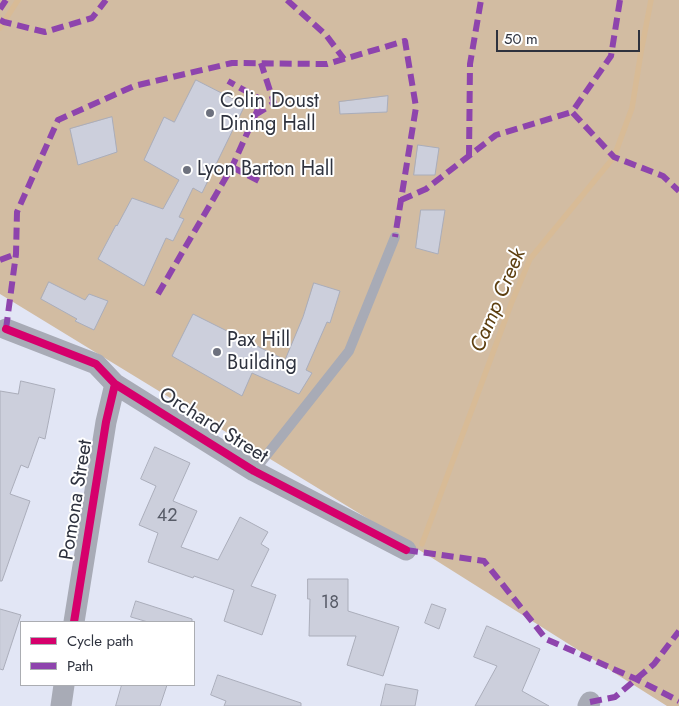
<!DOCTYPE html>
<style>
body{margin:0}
#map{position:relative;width:679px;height:706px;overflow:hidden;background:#e2e6f5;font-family:Jost,sans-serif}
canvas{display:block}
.legend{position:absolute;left:20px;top:621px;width:175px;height:65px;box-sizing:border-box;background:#fff;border:1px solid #abadb2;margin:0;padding:6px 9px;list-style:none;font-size:15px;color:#2e323e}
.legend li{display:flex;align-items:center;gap:10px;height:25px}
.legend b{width:25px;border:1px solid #abadb2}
.scale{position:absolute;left:496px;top:30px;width:144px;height:22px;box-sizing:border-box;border:2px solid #2e323e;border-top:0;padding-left:6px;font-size:15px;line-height:18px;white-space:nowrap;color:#2e323e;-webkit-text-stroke:4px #fff;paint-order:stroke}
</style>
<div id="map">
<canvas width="679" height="706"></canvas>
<ul class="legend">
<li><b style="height:6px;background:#d6006c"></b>Cycle path</li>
<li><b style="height:6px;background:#8e44ad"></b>Path</li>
</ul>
<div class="scale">50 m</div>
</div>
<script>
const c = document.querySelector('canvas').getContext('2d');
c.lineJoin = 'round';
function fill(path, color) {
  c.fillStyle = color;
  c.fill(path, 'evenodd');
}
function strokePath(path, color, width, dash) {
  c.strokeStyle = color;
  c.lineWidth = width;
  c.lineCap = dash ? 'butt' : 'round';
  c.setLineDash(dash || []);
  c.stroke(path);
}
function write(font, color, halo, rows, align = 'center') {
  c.font = font + ' Jost,sans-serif';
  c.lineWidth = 4;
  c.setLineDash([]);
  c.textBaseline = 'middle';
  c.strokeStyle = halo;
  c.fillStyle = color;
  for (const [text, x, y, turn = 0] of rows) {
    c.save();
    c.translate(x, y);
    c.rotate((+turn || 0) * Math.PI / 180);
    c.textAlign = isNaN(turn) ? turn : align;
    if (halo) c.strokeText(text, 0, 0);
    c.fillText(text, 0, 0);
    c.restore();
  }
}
const forest = new Path2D(`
 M 0,0 L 679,0 L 679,706 L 667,706 L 429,556 L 0,294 Z`);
const stream = new Path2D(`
 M 0,28 L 18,0
 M 422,544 L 511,304 L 530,259 L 614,157 L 632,108 L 641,52 L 651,0`);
const building = new Path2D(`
 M 196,80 L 245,105 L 202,193 L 193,188 L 179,217 L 184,219 L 173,241 L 166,238 L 144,286 L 98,259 L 116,225 L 117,226 L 132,198 L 163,209 L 179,180 L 144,160 L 164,117 L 174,122 Z
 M 388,96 L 387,112 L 340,114 L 339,102 Z
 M 112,117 L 117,152 L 78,165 L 70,129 Z
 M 418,145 L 439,148 L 435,175 L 414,175 Z
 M 421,210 L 445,210 L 438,254 L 416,248 Z
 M 49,282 L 85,300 L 89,294 L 108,301 L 94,330 L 75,321 L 77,319 L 41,299 Z
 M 314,283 L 340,291 L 330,323 L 327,322 L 306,370 L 312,373 L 299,394 L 252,373 L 242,396 L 172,356 L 193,314 L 285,360 L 303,317 Z
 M 21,381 L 55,389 L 45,439 L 39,437 L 28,468 L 21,465 L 10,494 L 30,501 L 2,581 L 0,581 L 0,391 L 18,394 Z
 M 155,447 L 190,463 L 173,501 L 197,511 L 181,547 L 218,560 L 240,517 L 268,532 L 261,544 L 269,549 L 251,586 L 276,595 L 262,635 L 224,621 L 234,590 L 194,576 L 193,578 L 148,562 L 158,533 L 139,525 L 156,486 L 141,479 Z
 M 308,579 L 348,579 L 348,611 L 399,627 L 383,676 L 347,665 L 356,636 L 309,636 L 310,599 L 308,599 Z
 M 136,601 L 192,619 L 192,622 L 148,622 L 131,617 Z
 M 432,604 L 446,609 L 439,629 L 425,623 Z
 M 0,609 L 21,615 L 3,670 L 0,669 Z
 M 487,626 L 540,649 L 522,691 L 549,706 L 475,706 L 497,666 L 474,657 Z
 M 218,675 L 301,703 L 301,706 L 224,706 L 226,701 L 211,695 Z
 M 386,684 L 418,690 L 415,706 L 381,706 Z
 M 122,685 L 167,685 L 160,706 L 116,706 Z`);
const lane = new Path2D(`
 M 254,471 L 349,351 L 395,237`);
const street = new Path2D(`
 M 6,329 L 96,364 L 115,384 L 254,471 L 406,550
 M 74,622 L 106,422 L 115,384
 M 61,706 L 64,685
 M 588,706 L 590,702`);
const quiet = new Path2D(`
 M 287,0 L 326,35 L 344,59
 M 620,0 L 611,56 L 572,112 L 614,157 L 663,176 L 679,191
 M 0,9 L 6,0
 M 0,20 L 4,22 L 45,32 L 92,18 L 106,0
 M 255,115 L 274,103 L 261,63
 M 469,157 L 470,64 L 481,0
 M 232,167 L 261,182
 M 401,200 L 426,189 L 496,135 L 572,112
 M 0,260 L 16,254
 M 158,294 L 232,167 L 262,100 L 228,81
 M 6,329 L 16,254 L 17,212 L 58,120 L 134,86 L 232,63 L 327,64 L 405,41 L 416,107 L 395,237
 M 406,550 L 484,561 L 546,639 L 636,679 L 679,701
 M 590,702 L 615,697 L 654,664 L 679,631`);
const cycleway = new Path2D(`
 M 6,329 L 96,364 L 115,384 L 254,471 L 406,550
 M 74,622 L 106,422 L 115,384`);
const markers = [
 [210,113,5,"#6d717e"],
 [187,170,5,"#6d717e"],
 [217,352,5,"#6d717e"]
];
const numberNames = [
 ["42",167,517],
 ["18",330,604]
];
const poiNames = [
 ["Colin Doust",220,102],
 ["Dining Hall",220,125],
 ["Lyon Barton Hall",197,170],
 ["Pax Hill",227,341],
 ["Building",227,364]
];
const streetNames = [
 ["Orchard Street",213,426,32],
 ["Pomona Street",77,500,-81]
];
const waterNames = [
 ["Camp Creek",499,301,-67]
];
fill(forest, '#d2bca2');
strokePath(stream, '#d8bb96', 5.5);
fill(building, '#cccfdc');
strokePath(building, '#aaadba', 1);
strokePath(lane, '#a8abb6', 10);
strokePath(street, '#a8abb6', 21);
strokePath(quiet, '#8e44ad', 6, [12, 6]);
strokePath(cycleway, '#d6006c', 8);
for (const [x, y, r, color] of markers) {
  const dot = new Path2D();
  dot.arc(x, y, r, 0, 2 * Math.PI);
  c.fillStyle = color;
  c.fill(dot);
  strokePath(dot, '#fff', 2);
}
write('18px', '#575b67', null, numberNames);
write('20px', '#2e323e', '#fff', poiNames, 'left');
write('20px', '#2e323e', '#fff', streetNames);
write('italic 21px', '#5d3f10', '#fff', waterNames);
</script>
